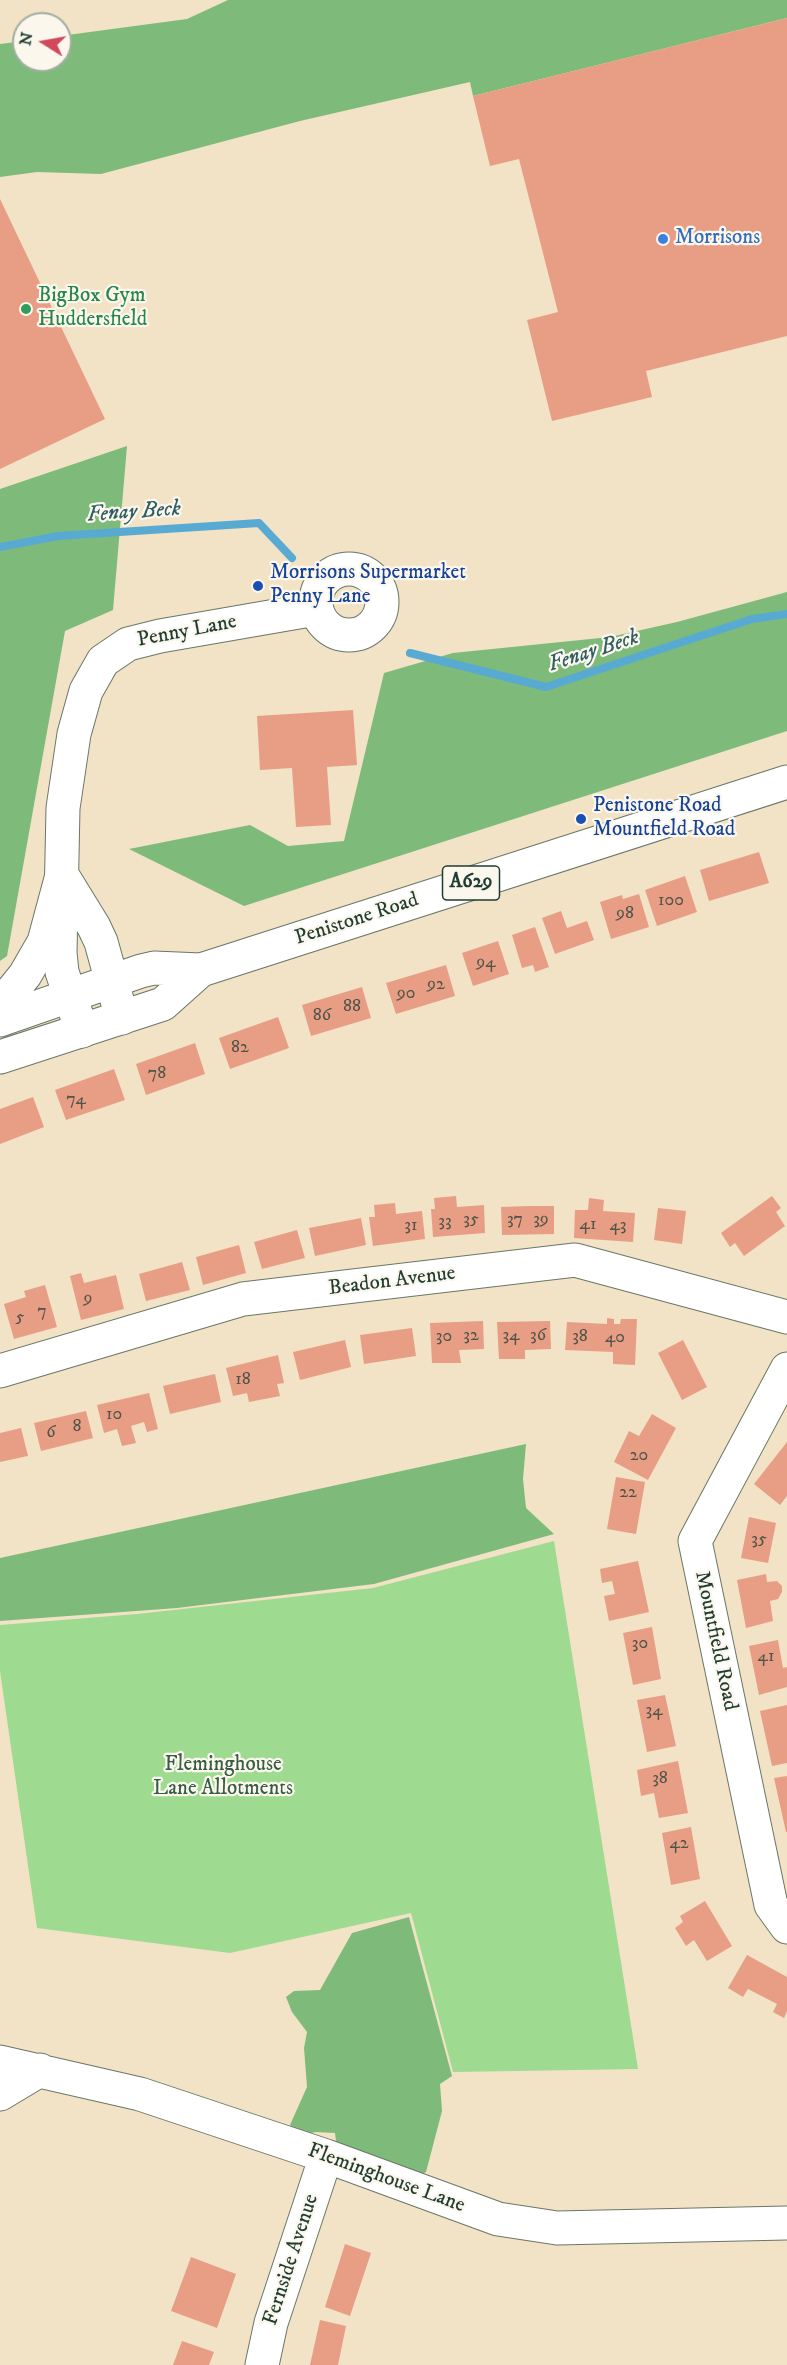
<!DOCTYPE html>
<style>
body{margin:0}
#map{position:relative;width:787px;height:2365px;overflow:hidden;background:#f2e2c6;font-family:"IM FELL DW Pica",serif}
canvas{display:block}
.north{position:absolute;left:12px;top:12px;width:60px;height:60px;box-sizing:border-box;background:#fbf7ec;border:2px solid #a3ada2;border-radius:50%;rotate:281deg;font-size:16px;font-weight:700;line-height:24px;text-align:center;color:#1f3d34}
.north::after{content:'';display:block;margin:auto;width:21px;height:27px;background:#d1495b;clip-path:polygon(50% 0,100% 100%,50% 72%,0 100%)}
</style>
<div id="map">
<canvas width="787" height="2365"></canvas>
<div class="north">N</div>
</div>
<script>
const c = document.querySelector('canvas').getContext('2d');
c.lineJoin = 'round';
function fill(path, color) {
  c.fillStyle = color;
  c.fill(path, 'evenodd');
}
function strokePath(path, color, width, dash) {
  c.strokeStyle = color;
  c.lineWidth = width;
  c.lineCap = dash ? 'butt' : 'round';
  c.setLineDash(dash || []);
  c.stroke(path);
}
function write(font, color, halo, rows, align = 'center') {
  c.font = font + ' "IM FELL DW Pica",serif';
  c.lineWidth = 4.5;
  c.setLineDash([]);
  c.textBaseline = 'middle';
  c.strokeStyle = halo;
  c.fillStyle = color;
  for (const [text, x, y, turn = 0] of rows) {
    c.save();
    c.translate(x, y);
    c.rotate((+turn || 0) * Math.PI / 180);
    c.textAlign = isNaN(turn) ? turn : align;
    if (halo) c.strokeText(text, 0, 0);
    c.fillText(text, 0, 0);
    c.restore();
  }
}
const green = new Path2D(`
 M 554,1541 L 638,2069 L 453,2072 L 411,1913 L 230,1953 L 37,1928 L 0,1671 L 0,1625 L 137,1614 L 373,1588 Z`);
const forest = new Path2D(`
 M 228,0 L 787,0 L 787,18 L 473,96 L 470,82 L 300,121 L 101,174 L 37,172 L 0,177 L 0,44 L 24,41 L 24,60 L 60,60 L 60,36 L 187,19 Z
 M 127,446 L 113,610 L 65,631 L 7,956 L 0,961 L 0,489 Z
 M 787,592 L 787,731 L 244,906 L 129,849 L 250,825 L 288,846 L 344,841 L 384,673 L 453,653 L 610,637 L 677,622 Z
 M 526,1444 L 523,1479 L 526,1508 L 554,1534 L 374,1584 L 177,1608 L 0,1621 L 0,1558 Z
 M 409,1917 L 452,2076 L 440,2084 L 442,2111 L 426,2172 L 408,2182 L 337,2149 L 335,2133 L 316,2132 L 300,2135 L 290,2125 L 307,2087 L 304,2048 L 307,2032 L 292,2012 L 286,1997 L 294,1991 L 320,1990 L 352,1933 Z`);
const stream = new Path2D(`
 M 0,547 L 58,536 L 259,523 L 292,558
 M 410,653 L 546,687 L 752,619 L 787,614`);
const building = new Path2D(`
 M 787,18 L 787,336 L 646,371 L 652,397 L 552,421 L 527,320 L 558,312 L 519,159 L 490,166 L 473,96 Z
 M 0,199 L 105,419 L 0,469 Z
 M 353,710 L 357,765 L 327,767 L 331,825 L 296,827 L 292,768 L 260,770 L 257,716 Z
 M 759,852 L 769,883 L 709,901 L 700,870 Z
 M 685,876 L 697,912 L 657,926 L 645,890 Z
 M 639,894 L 649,927 L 611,939 L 600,902 L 622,895 L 623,899 Z
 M 561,911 L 567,928 L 587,921 L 594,940 L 555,954 L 542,918 Z
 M 535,927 L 549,967 L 535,972 L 533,965 L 522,968 L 512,935 Z
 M 498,941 L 509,974 L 473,986 L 462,953 Z
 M 446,965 L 455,996 L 396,1014 L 386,983 Z
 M 362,987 L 371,1018 L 311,1036 L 302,1005 Z
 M 278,1017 L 289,1048 L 230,1069 L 219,1038 Z
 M 195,1043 L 205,1074 L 146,1095 L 136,1064 Z
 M 114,1069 L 125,1100 L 66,1120 L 55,1090 Z
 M 33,1097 L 44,1127 L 0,1144 L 0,1109 Z
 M 456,1196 L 457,1207 L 484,1205 L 485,1233 L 433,1237 L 431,1209 L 435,1209 L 434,1198 Z
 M 772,1196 L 781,1208 L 776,1212 L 785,1226 L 744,1256 L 735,1243 L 730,1247 L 721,1233 Z
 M 589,1198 L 604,1200 L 603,1211 L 635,1213 L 633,1242 L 574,1238 L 575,1210 L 588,1210 Z
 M 395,1203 L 396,1214 L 422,1211 L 425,1239 L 373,1246 L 369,1217 L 375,1217 L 374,1205 Z
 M 528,1206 L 554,1206 L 554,1234 L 502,1235 L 501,1207 Z
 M 658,1208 L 686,1211 L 682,1244 L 654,1240 Z
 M 361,1218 L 366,1245 L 315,1256 L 309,1228 Z
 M 297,1230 L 305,1258 L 262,1269 L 254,1242 Z
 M 239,1245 L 246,1273 L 203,1285 L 196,1257 Z
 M 182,1262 L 190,1290 L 146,1301 L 139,1274 Z
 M 81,1273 L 84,1283 L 116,1275 L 124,1309 L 81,1320 L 70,1276 Z
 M 45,1285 L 57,1327 L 14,1339 L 4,1304 L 26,1297 L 24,1291 Z
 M 607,1318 L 614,1319 L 614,1324 L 620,1324 L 621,1319 L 637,1319 L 635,1365 L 613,1364 L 613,1352 L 565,1350 L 567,1322 L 607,1324 Z
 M 483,1321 L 484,1349 L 459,1350 L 461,1363 L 432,1363 L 430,1323 Z
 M 550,1321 L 551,1349 L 525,1350 L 525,1359 L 499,1359 L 497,1322 Z
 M 412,1328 L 416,1356 L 364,1364 L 360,1335 Z
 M 345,1340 L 351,1367 L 300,1380 L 293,1352 Z
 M 683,1340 L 707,1387 L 682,1400 L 658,1353 Z
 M 278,1355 L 284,1383 L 277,1384 L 280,1396 L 249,1402 L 247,1393 L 233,1396 L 226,1368 Z
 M 215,1374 L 221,1402 L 170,1414 L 163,1386 Z
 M 149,1393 L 158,1429 L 147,1432 L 144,1422 L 131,1426 L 136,1443 L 122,1446 L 117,1429 L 104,1433 L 97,1405 Z
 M 86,1411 L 93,1438 L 41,1451 L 34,1423 Z
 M 652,1414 L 676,1428 L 648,1480 L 614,1462 L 629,1431 L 639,1436 Z
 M 21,1428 L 28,1456 L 0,1462 L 0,1433 Z
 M 787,1442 L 787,1496 L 780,1505 L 754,1484 Z
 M 616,1477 L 645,1482 L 636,1534 L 607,1529 Z
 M 749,1517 L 776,1523 L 768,1563 L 741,1558 Z
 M 638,1561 L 649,1612 L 609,1621 L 604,1596 L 615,1594 L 612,1581 L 602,1583 L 600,1569 Z
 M 766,1574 L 767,1582 L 777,1581 L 782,1586 L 782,1592 L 778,1599 L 770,1601 L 773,1621 L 746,1628 L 737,1580 Z
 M 652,1627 L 661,1679 L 633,1685 L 623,1633 Z
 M 778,1640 L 783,1668 L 787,1667 L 787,1687 L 759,1695 L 749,1646 Z
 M 665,1695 L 676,1746 L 647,1752 L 637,1700 Z
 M 787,1705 L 787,1763 L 772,1766 L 760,1711 Z
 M 678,1761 L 688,1813 L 659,1818 L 654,1793 L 641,1796 L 637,1770 Z
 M 787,1776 L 787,1832 L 786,1832 L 774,1778 Z
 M 691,1827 L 700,1879 L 671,1885 L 662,1833 Z
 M 705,1901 L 732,1946 L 707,1961 L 694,1940 L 686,1946 L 675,1928 L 683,1922 L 680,1916 Z
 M 747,1955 L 787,1977 L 787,2011 L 784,2018 L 773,2012 L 777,2004 L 748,1989 L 743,1997 L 728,1988 Z
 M 345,2244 L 371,2253 L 350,2316 L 325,2307 Z
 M 191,2257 L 236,2274 L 217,2328 L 171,2311 Z
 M 320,2320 L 346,2326 L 338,2365 L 310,2365 Z
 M 182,2341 L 214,2352 L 209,2365 L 173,2365 Z`);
const minor = new Path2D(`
 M316 602a33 33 0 1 1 66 0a33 33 0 1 1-66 0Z
 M 62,875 L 94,927 L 101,942 L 122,1018
 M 82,1031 L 62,972 L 60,953 L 63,808 L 74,734 L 86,691 L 103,661 L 128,644 L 160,636 L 316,609
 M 787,1369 L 695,1541 L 771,1905 L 787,1927
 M 0,1371 L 243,1299 L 575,1260 L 787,1317
 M 0,2062 L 140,2094 L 326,2156 L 498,2219 L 557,2228 L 787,2223
 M 0,2094 L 40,2070
 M 262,2365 L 271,2323 L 326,2156`);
const highway = new Path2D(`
 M 0,1006 L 25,975 L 44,942 L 62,875
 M 0,1020 L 141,971 L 154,968 L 201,970 L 787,782
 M 0,1057 L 163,1004 L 201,970`);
const markers = [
 [663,239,6,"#3f7fe0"],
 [26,309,6,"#2e9e5b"],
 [258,586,6,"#1a4fb4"],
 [581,819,6,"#1a4fb4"]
];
const numberNames = [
 ["100",671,901],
 ["98",625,914],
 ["94",486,963],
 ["92",436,985],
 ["90",406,994],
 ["88",352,1007],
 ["86",322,1016],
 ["82",240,1048],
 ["78",157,1074],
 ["74",76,1100],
 ["35",471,1220],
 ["37",515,1220],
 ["39",541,1220],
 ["33",445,1222],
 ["41",588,1225],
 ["31",411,1226],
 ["43",618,1226],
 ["9",88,1299],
 ["7",42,1312],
 ["5",20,1318],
 ["32",471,1336],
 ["34",511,1336],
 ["36",538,1336],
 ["30",444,1337],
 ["38",580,1337],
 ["40",615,1338],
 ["18",243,1380],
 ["10",114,1415],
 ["8",77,1427],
 ["6",51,1433],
 ["20",639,1456],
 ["22",628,1493],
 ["35",759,1540],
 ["30",640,1644],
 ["41",766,1657],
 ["34",654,1711],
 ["38",660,1779],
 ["42",679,1844]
];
const shields = [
 [471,883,57]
];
const shieldNames = [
 ["A629",471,883]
];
const shopNames = [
 ["Morrisons",675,239]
];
const leisureNames = [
 ["BigBox Gym",38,297],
 ["Huddersfield",38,321]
];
const transitNames = [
 ["Morrisons Supermarket",270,574],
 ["Penny Lane",270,598],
 ["Penistone Road",593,807],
 ["Mountfield Road",593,831]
];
const streetNames = [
 ["Penny Lane",187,632,-11],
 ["Penistone Road",357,920,-18],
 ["Beadon Avenue",392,1282,-7],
 ["Mountfield Road",715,1641,78],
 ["Fleminghouse Lane",386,2179,20],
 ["Fernside Avenue",292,2260,-72]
];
const parkNames = [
 ["Fleminghouse",223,1766],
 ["Lane Allotments",223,1790]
];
const waterNames = [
 ["Fenay Beck",134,513,-4],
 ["Fenay Beck",594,652,-18]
];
fill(green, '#9edb90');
fill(forest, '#7ebb7a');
strokePath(stream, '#58aad3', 8);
fill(building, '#e79e85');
strokePath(minor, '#697767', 35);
strokePath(highway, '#697767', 35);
strokePath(minor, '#fff', 33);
strokePath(highway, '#fff', 33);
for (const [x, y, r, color] of markers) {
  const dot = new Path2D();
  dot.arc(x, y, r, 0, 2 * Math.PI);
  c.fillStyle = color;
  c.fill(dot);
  strokePath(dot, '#fbf7ec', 2);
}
write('18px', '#515548', null, numberNames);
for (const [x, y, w] of shields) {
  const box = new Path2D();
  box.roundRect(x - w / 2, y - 17, w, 34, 4.5);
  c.fillStyle = '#fbf7ec';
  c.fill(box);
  strokePath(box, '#1f3d34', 1.5);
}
write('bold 20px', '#1f3d34', null, shieldNames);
write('21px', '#366cbe', '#fbf7ec', shopNames, 'left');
write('21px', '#27864d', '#fbf7ec', leisureNames, 'left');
write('21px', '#164399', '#fbf7ec', transitNames, 'left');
write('21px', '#1f3d34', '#fbf7ec', streetNames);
write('21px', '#385d46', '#fbf7ec', parkNames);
write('italic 22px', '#305e64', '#fbf7ec', waterNames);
</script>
